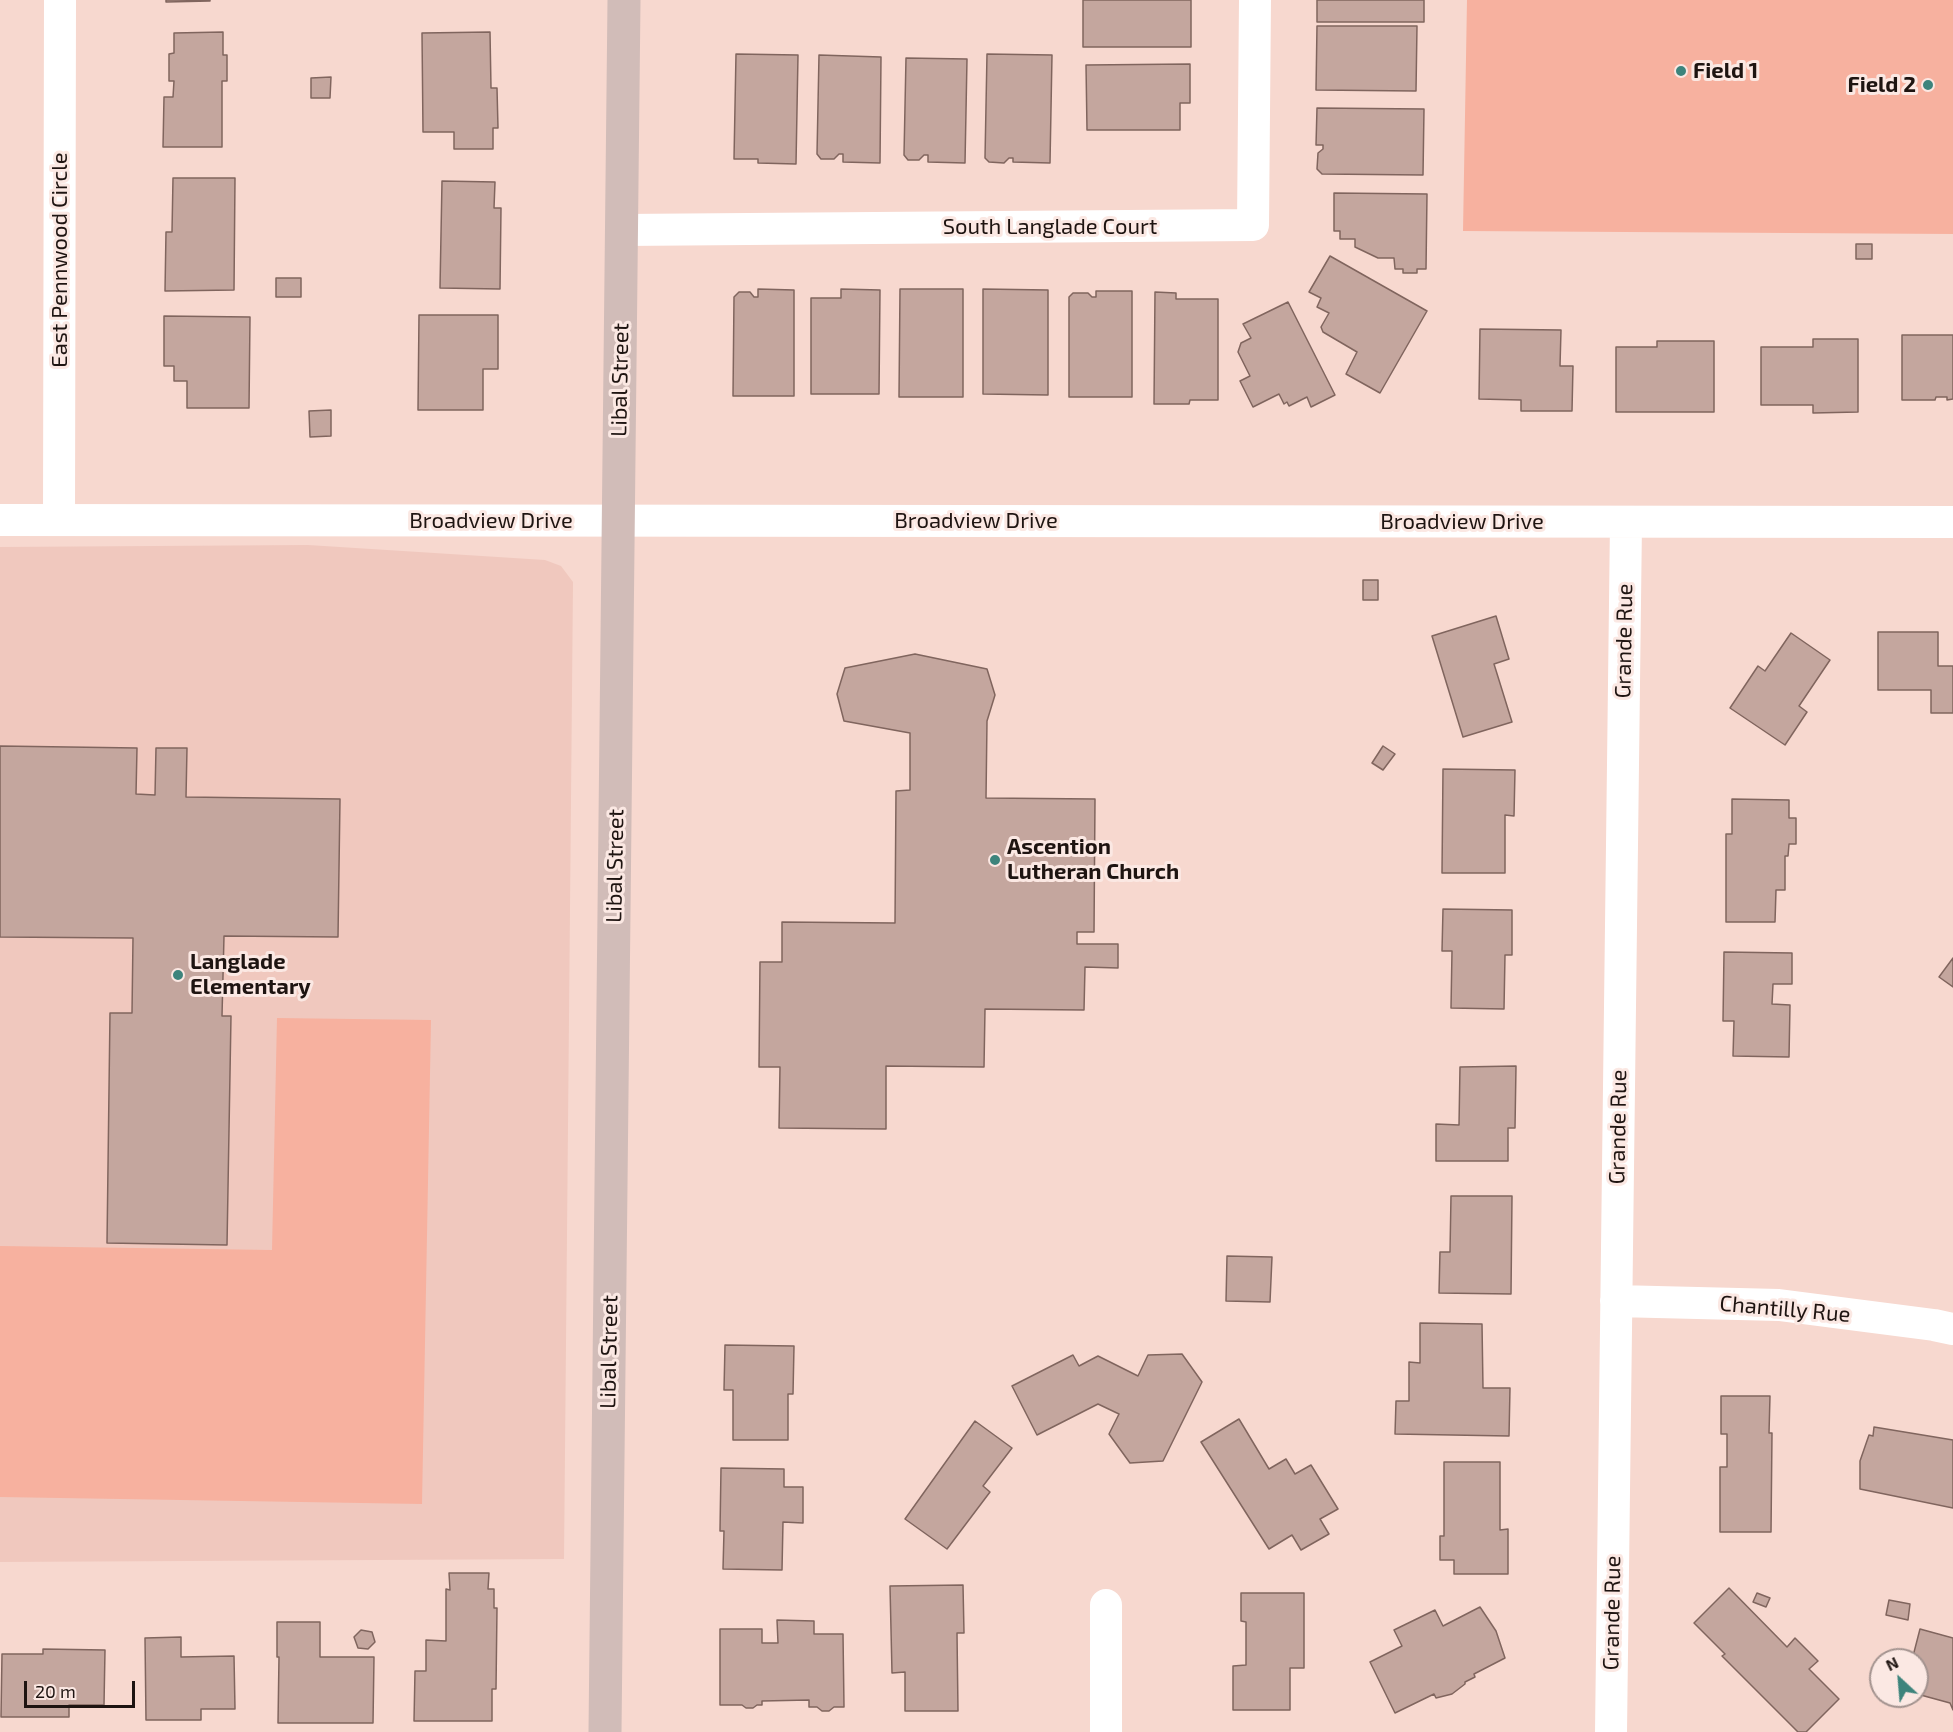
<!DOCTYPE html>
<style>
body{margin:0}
#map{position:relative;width:1953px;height:1732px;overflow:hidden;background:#f7d8cf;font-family:"Exo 2",sans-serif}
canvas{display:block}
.north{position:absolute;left:1869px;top:1648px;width:60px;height:60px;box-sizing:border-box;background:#fbe8e3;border:2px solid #a3938f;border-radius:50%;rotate:334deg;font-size:16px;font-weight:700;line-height:24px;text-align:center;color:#1e1411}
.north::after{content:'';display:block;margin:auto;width:21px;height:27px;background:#3d847c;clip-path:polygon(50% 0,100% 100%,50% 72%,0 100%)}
.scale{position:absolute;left:24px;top:1681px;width:111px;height:27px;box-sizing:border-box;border:3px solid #1e1411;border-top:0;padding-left:8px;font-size:18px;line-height:21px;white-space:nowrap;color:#1e1411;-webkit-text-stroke:4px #fbe8e3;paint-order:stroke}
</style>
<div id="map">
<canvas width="1953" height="1732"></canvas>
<div class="north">N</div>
<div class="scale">20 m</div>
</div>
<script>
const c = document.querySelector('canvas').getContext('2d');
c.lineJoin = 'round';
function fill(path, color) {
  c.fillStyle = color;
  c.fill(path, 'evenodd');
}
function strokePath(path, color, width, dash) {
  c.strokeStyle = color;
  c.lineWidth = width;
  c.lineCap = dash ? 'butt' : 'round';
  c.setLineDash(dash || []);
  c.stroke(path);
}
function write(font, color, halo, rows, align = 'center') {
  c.font = font + ' "Exo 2",sans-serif';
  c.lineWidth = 6;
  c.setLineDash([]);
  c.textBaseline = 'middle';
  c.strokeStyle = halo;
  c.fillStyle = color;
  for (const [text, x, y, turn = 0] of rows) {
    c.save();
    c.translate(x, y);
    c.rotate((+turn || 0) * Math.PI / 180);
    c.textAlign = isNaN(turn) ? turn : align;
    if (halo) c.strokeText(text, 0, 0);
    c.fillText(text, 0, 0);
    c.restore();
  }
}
const built = new Path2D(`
 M 308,545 L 545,560 L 561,566 L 573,582 L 564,1559 L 0,1562 L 0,547 Z`);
const green = new Path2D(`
 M 1467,0 L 1953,0 L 1953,234 L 1463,231 Z
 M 277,1018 L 431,1020 L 422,1504 L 0,1497 L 0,1246 L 272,1250 Z`);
const building = new Path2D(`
 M 166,0 L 210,0 L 210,1 L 166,2 Z
 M 1083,0 L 1191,0 L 1191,47 L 1083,47 Z
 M 1317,0 L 1424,0 L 1424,22 L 1317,22 Z
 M 1317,26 L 1417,26 L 1416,91 L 1316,90 Z
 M 223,32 L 223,55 L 227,55 L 227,81 L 222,81 L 222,147 L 163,147 L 164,97 L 173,97 L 174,81 L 169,81 L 169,54 L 174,53 L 174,33 Z
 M 490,32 L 491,88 L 497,88 L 498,128 L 493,128 L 493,149 L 454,149 L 454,132 L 423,132 L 422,33 Z
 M 736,54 L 798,55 L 796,164 L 758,163 L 758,159 L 734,159 Z
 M 987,54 L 1052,55 L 1050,163 L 1013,162 L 1013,158 L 1009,158 L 1004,163 L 989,162 L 985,158 Z
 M 819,55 L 881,57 L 880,163 L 843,162 L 843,154 L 839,154 L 834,159 L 821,159 L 817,154 Z
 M 906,58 L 967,59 L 965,163 L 928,162 L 928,155 L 924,155 L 919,160 L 908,160 L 904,155 Z
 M 1190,64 L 1190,103 L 1180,103 L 1180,130 L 1087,130 L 1086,65 Z
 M 331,77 L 330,98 L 311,98 L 311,78 Z
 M 1317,108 L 1424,109 L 1423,175 L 1322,174 L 1317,169 L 1318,153 L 1323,149 L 1323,145 L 1316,145 Z
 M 173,178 L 235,178 L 234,290 L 165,291 L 166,232 L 172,232 Z
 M 442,181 L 495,182 L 494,208 L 501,208 L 500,289 L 440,288 Z
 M 1334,193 L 1427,194 L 1426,269 L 1417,269 L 1417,273 L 1403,273 L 1403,269 L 1395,269 L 1394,258 L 1378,258 L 1355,247 L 1355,239 L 1340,239 L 1340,231 L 1334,231 Z
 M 1856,244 L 1872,244 L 1872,259 L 1856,259 Z
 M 1330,256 L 1427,311 L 1380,393 L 1346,374 L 1357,352 L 1323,332 L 1321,327 L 1329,313 L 1317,307 L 1321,298 L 1309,292 Z
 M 276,278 L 301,278 L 301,297 L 276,297 Z
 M 758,289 L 794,290 L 794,396 L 733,396 L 734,297 L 739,292 L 750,292 L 754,297 L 758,297 Z
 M 841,289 L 880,290 L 879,394 L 811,394 L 811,298 L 841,298 Z
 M 900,289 L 963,289 L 963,397 L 899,397 Z
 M 983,289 L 1048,290 L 1048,395 L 983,394 Z
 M 1096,291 L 1132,291 L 1132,397 L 1069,397 L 1069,297 L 1073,293 L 1088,293 L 1092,297 L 1096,297 Z
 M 1155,292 L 1176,293 L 1176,299 L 1218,299 L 1218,400 L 1190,400 L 1189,404 L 1154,404 Z
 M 1288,302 L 1335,395 L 1311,407 L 1307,397 L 1289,406 L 1287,402 L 1284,404 L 1279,394 L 1253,407 L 1240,381 L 1250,376 L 1238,352 L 1241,343 L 1251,338 L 1243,324 Z
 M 419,315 L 498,315 L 498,369 L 483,369 L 483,410 L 418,410 Z
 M 164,316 L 250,317 L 249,408 L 187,408 L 187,381 L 174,381 L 174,366 L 164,366 Z
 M 1480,329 L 1561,330 L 1560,366 L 1573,366 L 1572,411 L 1521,411 L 1521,400 L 1479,399 Z
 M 1902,335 L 1953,335 L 1953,399 L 1947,400 L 1947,397 L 1936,397 L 1935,400 L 1902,400 Z
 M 1813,339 L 1858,339 L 1858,412 L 1813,413 L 1813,405 L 1761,405 L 1761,347 L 1813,347 Z
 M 1657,341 L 1714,341 L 1714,412 L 1616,412 L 1616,347 L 1657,347 Z
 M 331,410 L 331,436 L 310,437 L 309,411 Z
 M 1363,580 L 1378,580 L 1378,600 L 1363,600 Z
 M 1496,616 L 1509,659 L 1494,664 L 1512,722 L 1463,737 L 1432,636 Z
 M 1878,632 L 1938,632 L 1938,666 L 1953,666 L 1953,713 L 1931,713 L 1931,690 L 1878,690 Z
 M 1791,633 L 1830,660 L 1799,706 L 1807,712 L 1785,745 L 1730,708 L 1758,666 L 1765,671 Z
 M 915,654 L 987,669 L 995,695 L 987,721 L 986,798 L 1095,799 L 1094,932 L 1077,932 L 1077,944 L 1118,944 L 1118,968 L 1085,967 L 1084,1010 L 985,1009 L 984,1067 L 886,1066 L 886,1129 L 779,1128 L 780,1067 L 759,1067 L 760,962 L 782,962 L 782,922 L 895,923 L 896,791 L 910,790 L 910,733 L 844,721 L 837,694 L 845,668 Z
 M 0,746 L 137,748 L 136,794 L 155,795 L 156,748 L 187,748 L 186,797 L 340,799 L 338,937 L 224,936 L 222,1016 L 231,1016 L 227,1245 L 107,1243 L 110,1013 L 132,1013 L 133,938 L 0,937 Z
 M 1383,746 L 1395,754 L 1383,770 L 1372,763 Z
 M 1443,769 L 1515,770 L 1514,816 L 1505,815 L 1505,873 L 1442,873 Z
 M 1732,799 L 1789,800 L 1789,818 L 1796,818 L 1796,844 L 1789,844 L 1788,856 L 1785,856 L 1785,890 L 1776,890 L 1775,922 L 1726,922 L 1726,834 L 1732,834 Z
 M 1443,909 L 1512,910 L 1512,955 L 1505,955 L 1504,1009 L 1451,1008 L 1452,951 L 1442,951 Z
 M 1724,952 L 1792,953 L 1792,984 L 1773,984 L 1772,1004 L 1790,1005 L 1789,1057 L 1733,1056 L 1734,1021 L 1723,1021 Z
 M 1953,958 L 1953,987 L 1939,977 Z
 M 1516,1066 L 1515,1128 L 1508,1128 L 1508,1161 L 1436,1161 L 1436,1124 L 1459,1125 L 1460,1067 Z
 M 1451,1196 L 1512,1196 L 1511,1294 L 1439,1293 L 1440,1252 L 1450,1252 Z
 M 1227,1256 L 1272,1257 L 1270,1302 L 1226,1301 Z
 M 1420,1323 L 1482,1324 L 1483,1388 L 1510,1388 L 1509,1436 L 1395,1434 L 1396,1401 L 1409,1401 L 1409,1362 L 1420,1363 Z
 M 725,1345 L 794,1346 L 793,1394 L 788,1394 L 788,1440 L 733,1440 L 733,1390 L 724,1390 Z
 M 1182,1354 L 1202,1382 L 1163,1461 L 1130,1463 L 1109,1434 L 1119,1414 L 1098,1404 L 1037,1435 L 1012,1386 L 1073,1355 L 1079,1366 L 1098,1356 L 1138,1376 L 1148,1355 Z
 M 1721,1396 L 1770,1396 L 1769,1433 L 1772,1433 L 1771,1532 L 1720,1532 L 1720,1467 L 1727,1467 L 1727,1434 L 1721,1434 Z
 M 1239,1419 L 1269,1469 L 1286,1459 L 1295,1474 L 1311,1465 L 1338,1509 L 1320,1519 L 1329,1534 L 1301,1550 L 1292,1535 L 1269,1549 L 1201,1442 Z
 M 975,1421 L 1012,1448 L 983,1486 L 990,1492 L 947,1549 L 905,1519 Z
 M 1874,1427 L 1953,1440 L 1953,1508 L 1860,1489 L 1860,1461 L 1869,1435 L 1873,1436 Z
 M 1444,1462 L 1500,1462 L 1500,1530 L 1508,1529 L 1508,1574 L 1454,1574 L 1454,1560 L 1440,1560 L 1440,1536 L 1444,1536 Z
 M 721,1468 L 784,1469 L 784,1487 L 803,1487 L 803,1523 L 783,1522 L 782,1570 L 723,1569 L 724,1531 L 720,1531 Z
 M 449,1573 L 489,1573 L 488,1589 L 494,1589 L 494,1608 L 497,1608 L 496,1689 L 492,1689 L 492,1721 L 414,1721 L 415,1671 L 426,1671 L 426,1640 L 446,1641 L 446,1589 L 450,1590 Z
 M 963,1585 L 964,1633 L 957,1633 L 958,1711 L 905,1711 L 905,1672 L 892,1673 L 890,1586 Z
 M 1729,1588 L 1787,1647 L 1795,1638 L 1818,1661 L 1809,1669 L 1839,1699 L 1806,1732 L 1798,1732 L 1722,1656 L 1725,1654 L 1694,1623 Z
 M 1241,1593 L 1304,1593 L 1304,1668 L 1290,1668 L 1290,1710 L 1233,1710 L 1233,1666 L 1246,1665 L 1246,1622 L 1241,1621 Z
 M 1757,1593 L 1770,1598 L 1766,1607 L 1753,1602 Z
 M 1889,1600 L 1910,1604 L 1908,1620 L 1886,1615 Z
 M 1480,1607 L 1496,1631 L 1505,1658 L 1474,1674 L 1475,1677 L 1465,1682 L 1465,1684 L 1452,1694 L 1436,1698 L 1434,1694 L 1395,1713 L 1370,1662 L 1402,1646 L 1394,1630 L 1435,1610 L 1443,1626 Z
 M 777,1620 L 814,1621 L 814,1634 L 843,1634 L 844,1707 L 834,1707 L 829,1711 L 822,1711 L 817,1707 L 809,1707 L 809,1700 L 762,1701 L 762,1705 L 757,1705 L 753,1708 L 746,1708 L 742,1705 L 720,1705 L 720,1629 L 762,1629 L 762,1643 L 778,1643 Z
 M 277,1622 L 320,1622 L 320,1657 L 374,1657 L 373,1723 L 278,1723 L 279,1657 L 277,1657 Z
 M 1920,1629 L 1953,1638 L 1953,1710 L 1950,1703 L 1917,1694 L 1917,1660 L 1912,1660 Z
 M 361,1630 L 372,1632 L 375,1642 L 368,1649 L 358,1648 L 354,1637 Z
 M 181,1637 L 181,1657 L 234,1656 L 235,1709 L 201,1709 L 201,1720 L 146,1720 L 145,1638 Z
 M 43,1649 L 105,1650 L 104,1705 L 69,1705 L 69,1717 L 1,1717 L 2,1654 L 43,1654 Z`);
const street = new Path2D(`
 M 622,230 L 1253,225 L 1255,0
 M 0,520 L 1953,522
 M 59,520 L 60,0
 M 1616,1301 L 1779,1305 L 1934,1325 L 1953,1329
 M 1106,1605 L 1106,1732
 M 1611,1732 L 1626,522`);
const secondary = new Path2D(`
 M 605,1732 L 624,0`);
const markers = [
 [1681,71,6,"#3d847c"],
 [1928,85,6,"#3d847c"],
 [995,860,6,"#3d847c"],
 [178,975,6,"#3d847c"]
];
const poiNames = [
 ["Field 1",1693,71],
 ["Field 2",1916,85,"right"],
 ["Ascention",1007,847],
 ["Lutheran Church",1007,872],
 ["Langlade",190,962],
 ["Elementary",190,987]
];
const streetNames = [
 ["South Langlade Court",1050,227],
 ["East Pennwood Circle",60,260,-90],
 ["Libal Street",620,380,-89],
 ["Broadview Drive",491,521],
 ["Broadview Drive",976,521],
 ["Broadview Drive",1462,522],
 ["Grande Rue",1624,641,-89],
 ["Libal Street",615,866,-89],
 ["Grande Rue",1618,1127,-89],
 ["Chantilly Rue",1785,1309,5],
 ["Libal Street",609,1352,-89],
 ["Grande Rue",1612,1613,-89]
];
fill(built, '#f0c8be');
fill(green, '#f7b19f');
fill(building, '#c4a69e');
strokePath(building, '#80655e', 1.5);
strokePath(street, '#fff', 32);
strokePath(secondary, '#d1bcb8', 33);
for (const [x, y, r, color] of markers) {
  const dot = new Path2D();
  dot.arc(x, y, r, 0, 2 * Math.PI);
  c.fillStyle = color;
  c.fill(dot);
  strokePath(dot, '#fbe8e3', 2);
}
write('bold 22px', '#1e1411', '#fbe8e3', poiNames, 'left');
write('22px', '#1e1411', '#fbe8e3', streetNames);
</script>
